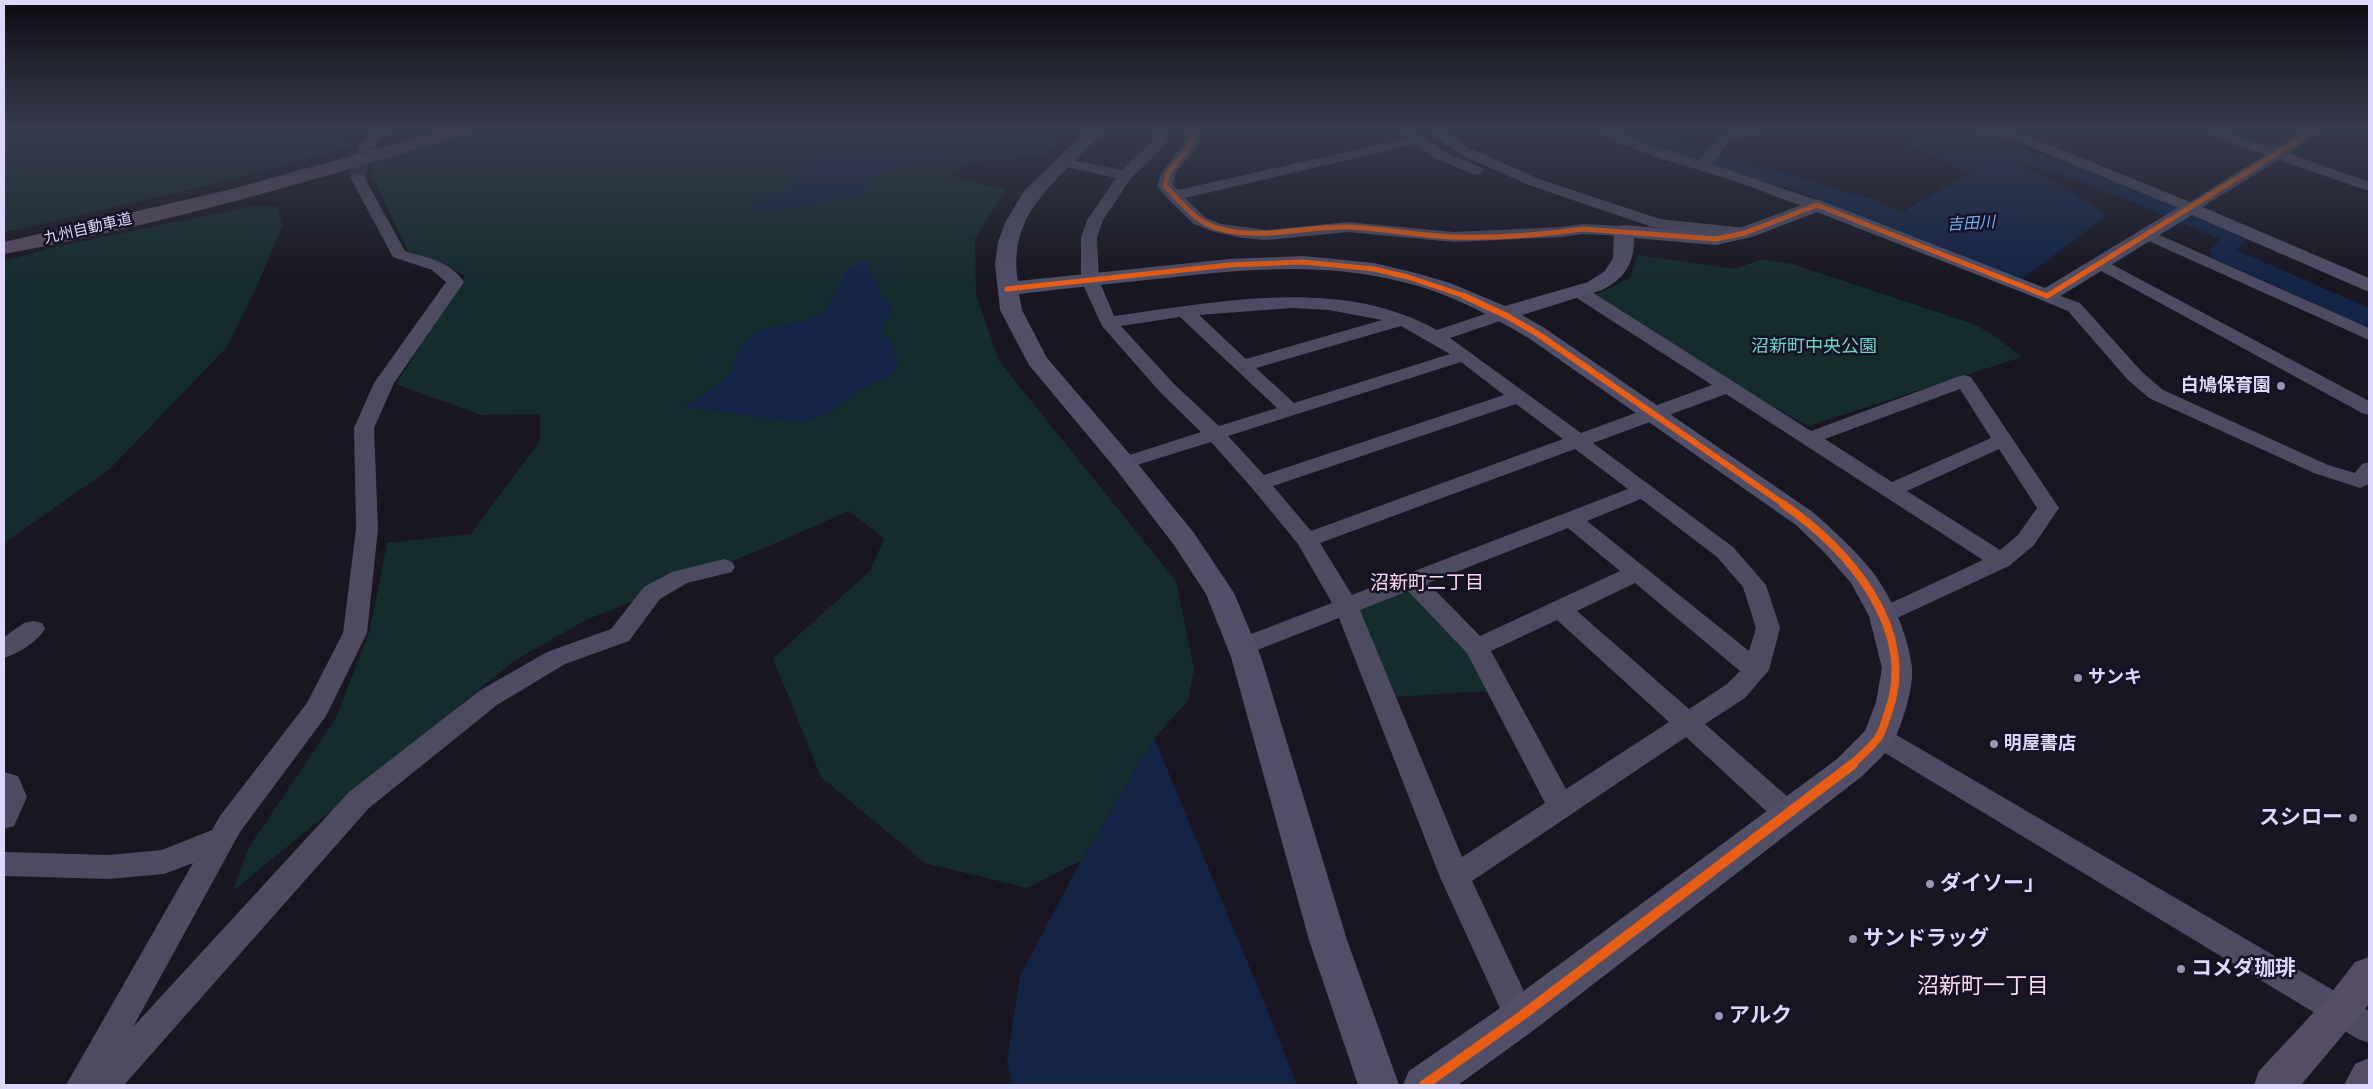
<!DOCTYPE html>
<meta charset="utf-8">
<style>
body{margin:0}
#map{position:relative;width:2373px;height:1089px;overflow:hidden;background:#181621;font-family:"Fira Sans Condensed",sans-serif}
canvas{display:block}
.frame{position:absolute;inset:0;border:5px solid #ded8fc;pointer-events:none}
</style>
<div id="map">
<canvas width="2373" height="1089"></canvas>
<div class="frame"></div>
</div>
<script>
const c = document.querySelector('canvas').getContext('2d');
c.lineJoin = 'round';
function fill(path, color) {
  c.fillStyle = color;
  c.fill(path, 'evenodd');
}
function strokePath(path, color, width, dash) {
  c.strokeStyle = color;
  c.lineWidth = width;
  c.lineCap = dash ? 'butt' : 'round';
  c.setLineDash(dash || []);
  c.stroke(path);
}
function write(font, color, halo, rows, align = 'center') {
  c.font = font + ' "Fira Sans Condensed","Noto Sans JP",sans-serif';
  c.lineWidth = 5;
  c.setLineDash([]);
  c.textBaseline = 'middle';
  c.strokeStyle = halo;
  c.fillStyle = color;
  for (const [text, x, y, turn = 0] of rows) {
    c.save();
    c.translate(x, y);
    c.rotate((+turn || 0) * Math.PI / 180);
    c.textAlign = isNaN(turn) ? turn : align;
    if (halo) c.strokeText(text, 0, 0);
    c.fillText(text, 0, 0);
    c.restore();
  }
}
const green = new Path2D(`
 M 4,130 L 333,130 L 351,147 L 222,182 L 4,233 Z
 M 482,130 L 1068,130 L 1042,157 L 968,162 L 955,177 L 1006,190 L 975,238 L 976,294 L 999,361 L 1176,581 L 1194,669 L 1188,701 L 1154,738 L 1082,860 L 1027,888 L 925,863 L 821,777 L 773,658 L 870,571 L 884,539 L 849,511 L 769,546 L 586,620 L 515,660 L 233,891 L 249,847 L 336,718 L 370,630 L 387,543 L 471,534 L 540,441 L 540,414 L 481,415 L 396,384 L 465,276 L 445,264 L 408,251 L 371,173 L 372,163 Z
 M 253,206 L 278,207 L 282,226 L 257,286 L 227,347 L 110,469 L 4,543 L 4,261 L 55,247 Z
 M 1638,255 L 1735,269 L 1762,259 L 1792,264 L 1971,323 L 1992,334 L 2022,357 L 1808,426 L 1738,387 L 1592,296 L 1630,278 Z
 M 1409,588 L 1471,646 L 1489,691 L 1392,697 L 1352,610 Z`);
const water = new Path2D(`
 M 803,130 L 1027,130 L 1031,134 L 1019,142 L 981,143 L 961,149 L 936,161 L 908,165 L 870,177 L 865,183 L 870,194 C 846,198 767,218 747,209 L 748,206 L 794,183 L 796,171 L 821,144 L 820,136 Z
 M 1941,146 C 1956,155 1974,146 1990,152 C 2030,165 2064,188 2100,210 L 2105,217 L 2021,280 L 1829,205 L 1857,193 L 1902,212 L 1969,174 L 1917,148 Z
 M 863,260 L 869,261 C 868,274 879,281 878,291 L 893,307 L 883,330 L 894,348 L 894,355 L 898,365 L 892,375 L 860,389 L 834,410 L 811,420 L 794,422 L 684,407 L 722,382 L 731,371 L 740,347 L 748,338 L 769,327 L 806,321 L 818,316 L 827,308 L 846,272 Z
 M 1154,738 L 1274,1026 L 1297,1085 L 1012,1085 L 1007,1061 L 1020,976 L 1075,872 Z`);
const river = new Path2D(`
 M 1625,130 L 1653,130 L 1729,159 L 1808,179 L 1893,210 L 1897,215 L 1893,220 L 1885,222 L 1877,220 L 1792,189 L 1713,169 L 1628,134 Z
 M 1919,136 L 1952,140 L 1973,137 L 1995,140 L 2107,175 L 2241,230 L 2248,238 L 2236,250 L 2369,308 L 2369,326 L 2360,324 L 2213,258 L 2210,250 L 2220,239 L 2091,185 L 1984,151 L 1973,149 L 1960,151 L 1977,158 L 1980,163 L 1977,168 L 1969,170 L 1961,168 L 1911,147 L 1908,142 L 1911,137 Z`);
const streetTunnel = new Path2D(`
 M 357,177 L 368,144`);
const street = new Path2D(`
 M 374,130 L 394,130 L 392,133 L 384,135 L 373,147 L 363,147 L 361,144 Z
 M 1157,130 L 1171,130 L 1162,148 L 1131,178 L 1103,220 L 1097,238 L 1099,280 L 1114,316 C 1219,302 1340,276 1437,330 L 1500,309 L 1512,309 L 1515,313 L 1512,317 L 1450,338 L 1581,433 L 1712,385 L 1572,295 L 1569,291 L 1572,287 L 1584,287 L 1811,431 L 1957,377 L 1964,375 L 1971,377 L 2059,508 L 2034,545 L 2009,566 L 1884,624 L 1876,622 L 1872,616 L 1876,610 L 1983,560 L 1726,394 L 1593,443 L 1733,547 L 1766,585 L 1780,628 L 1769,670 L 1745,698 L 1705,724 L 1798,806 L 1802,814 L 1798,822 L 1788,825 L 1778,822 L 1686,737 L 1472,881 L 1536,1017 L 1531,1028 L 1520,1032 L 1509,1028 L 1440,877 L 1339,618 L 1242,656 L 1233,653 L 1230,647 L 1233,641 L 1332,603 L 1298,544 L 1252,488 L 1211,442 L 1124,469 L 1117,467 L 1114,463 L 1117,459 L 1201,432 L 1160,392 L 1102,326 L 1081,280 L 1081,238 L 1087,220 L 1116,178 L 1056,165 L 1054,162 L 1061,158 L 1122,170 L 1151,143 ZM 1292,308 L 1329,310 L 1382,320 L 1246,359 L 1199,315 ZM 1180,317 L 1277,408 L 1219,426 L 1174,384 L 1121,326 ZM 1401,326 L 1450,354 L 1294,403 L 1256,368 ZM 1461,362 L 1504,395 L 1264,475 L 1228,436 ZM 1960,389 L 1991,438 L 1892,482 L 1825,439 ZM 1516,404 L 1563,439 L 1311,531 L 1273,486 ZM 1575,449 L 1628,489 L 1352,595 L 1320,543 ZM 1999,449 L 2037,508 L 2018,535 L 2000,550 L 1907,491 ZM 1641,499 L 1717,557 L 1743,587 L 1756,628 L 1749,651 L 1587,521 ZM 1568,528 L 1620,571 L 1480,636 L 1428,583 ZM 1635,583 L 1740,671 L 1727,684 L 1689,709 L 1577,611 ZM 1408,591 L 1467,653 L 1545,803 L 1462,857 L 1360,610 ZM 1557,620 L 1669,722 L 1566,789 L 1491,651 Z
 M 1189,130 L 1203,130 L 1197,146 L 1175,174 L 1173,185 L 1178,190 L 1408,138 L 1399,130 L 1414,130 L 1443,151 L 1482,168 L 1484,171 L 1477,175 L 1472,174 L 1433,157 L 1416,144 L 1185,198 L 1206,218 L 1221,224 L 1267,230 L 1348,222 L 1454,232 L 1562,227 L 1583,224 L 1624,226 L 1630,228 L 1632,231 L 1630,234 L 1624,236 L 1583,234 L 1562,237 L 1454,242 L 1348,232 L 1267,240 L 1242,238 L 1211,231 L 1194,224 L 1168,199 L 1157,186 L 1161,173 L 1183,145 Z
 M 1428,130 L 1443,130 L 1469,148 L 1539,179 L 1660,219 L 1745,228 L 1751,230 L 1753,233 L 1751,236 L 1745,238 L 1652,227 L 1529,185 L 1459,154 Z
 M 1599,130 L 1616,130 L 1643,142 L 1699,160 L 1720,135 L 1740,130 L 1761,130 L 1759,133 L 1730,141 L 1712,164 L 1822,202 L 1825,205 L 1817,210 C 1788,203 1762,190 1734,181 C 1709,172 1612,147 1599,130 Z
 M 1974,130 L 1999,130 L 2025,135 L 2190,202 L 2265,155 L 2204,133 L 2202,130 L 2221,130 L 2275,149 L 2306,130 L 2322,130 L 2320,133 L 2288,153 L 2369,182 L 2369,191 L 2278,160 L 2196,211 L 2191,213 L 2016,141 L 1976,133 Z
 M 357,173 L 364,177 L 405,251 C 428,258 450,261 464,282 L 394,383 L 374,428 L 378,529 L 367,633 L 326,716 L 240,832 L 133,1027 L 349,792 L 479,691 L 547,652 L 611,629 L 644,587 L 672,572 L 724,559 L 732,562 L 735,567 L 732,572 L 687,583 L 660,599 L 629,641 L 565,664 L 497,705 L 369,808 L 124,1085 L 66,1085 L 193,863 L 164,874 L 109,879 L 4,876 L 4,852 L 109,855 L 162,850 L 212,830 L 220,816 L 307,703 L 343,633 L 356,529 L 354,428 L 374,383 L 446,282 L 432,270 L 393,257 L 350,177 Z
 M 2146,229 L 2369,328 L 2369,340 L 2140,237 L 2138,234 L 2140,231 Z
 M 2100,258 L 2369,401 L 2369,415 L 2362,413 L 2094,267 L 2092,263 L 2094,259 Z
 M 2047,291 L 2080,303 L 2142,372 L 2163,390 L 2328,465 L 2355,473 L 2362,464 L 2369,462 L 2369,484 L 2360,488 L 2314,473 L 2149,398 L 2128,380 L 2068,311 L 2041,300 L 2038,296 L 2041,292 Z
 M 33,621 L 42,623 L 45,629 C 38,641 18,654 4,658 L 4,637 L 24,623 Z
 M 1879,727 L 1888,730 L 2369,1011 L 2369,1043 L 2358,1039 L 1870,744 L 1866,737 L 1870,730 Z
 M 4,772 L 18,776 L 27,797 L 14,826 L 4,829 Z`);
const secondary = new Path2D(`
 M 1087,130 L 1105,130 C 1098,139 1088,147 1080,155 C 1042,194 1009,222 1018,281 L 1229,259 L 1303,256 L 1374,263 L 1416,273 L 1450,283 L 1505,306 L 1588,282 L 1605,271 L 1613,258 L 1614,231 L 1617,227 L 1624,225 L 1716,233 L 1740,228 L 1817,199 L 2045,288 L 2184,204 L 2191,202 L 2369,278 L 2369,292 L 2192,215 L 2054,300 L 2047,302 L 1817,212 L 1752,237 L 1716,245 L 1634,238 C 1634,264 1625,278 1602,290 L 1522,315 L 1546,329 L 1814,513 C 1834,531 1854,549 1871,570 C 1891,595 1908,635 1912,667 C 1914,687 1902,726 1892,744 C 1884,756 1871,767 1861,777 L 1534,1030 L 1458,1085 L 1403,1085 L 1409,1071 L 1506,1004 L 1837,759 L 1865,731 L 1876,702 L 1882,668 L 1869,616 L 1851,583 L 1825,553 L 1796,525 L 1530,339 C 1490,315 1449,293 1403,282 C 1324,262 1246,269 1166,278 C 1117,283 1068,288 1019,294 L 1022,310 L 1047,358 L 1133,458 L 1194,533 L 1234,593 L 1261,657 L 1347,940 L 1399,1085 L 1358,1085 L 1309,940 L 1231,657 L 1206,594 L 1174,545 L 1115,468 L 1029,365 L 1000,310 L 995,264 L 998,242 L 1005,223 L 1024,191 Z`);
const primary = new Path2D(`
 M 2369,957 L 2369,1004 L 2301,1085 L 2254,1085 L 2259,1071 L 2328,997 L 2355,962 Z
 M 2369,1058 L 2369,1085 L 2344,1085 L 2355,1064 Z`);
const highway = new Path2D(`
 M 445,130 L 471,130 L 468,134 C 315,180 161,225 4,254 L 4,242 L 228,190 Z`);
const cyclewayFar3 = new Path2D(`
 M 1196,130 L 1190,146 L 1168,173 L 1165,186 C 1181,202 1195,222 1217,228 C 1262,241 1304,226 1349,227 C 1384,228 1419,236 1455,237 C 1497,238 1541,235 1583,229 L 1716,239 L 1745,233 L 1817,205 L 2047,296 L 2315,130
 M 1007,289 L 1229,265 L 1303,262 L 1374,269 L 1408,277 L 1468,297`);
const cyclewayFar2 = new Path2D(`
 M 1464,296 L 1507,316 L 1538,334 L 1785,505`);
const cyclewayFar1 = new Path2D(`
 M 1783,504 C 1848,549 1919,629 1888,713 C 1885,721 1883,731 1878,738 C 1871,748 1860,756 1852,765`);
const cycleway = new Path2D(`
 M 1424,1085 L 1520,1017 L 1853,764`);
const markers = [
 [2281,386,5,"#9994af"],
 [2078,678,5,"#9994af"],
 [1994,744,5,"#9994af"],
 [2353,818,5,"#9994af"],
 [1930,884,5,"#9994af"],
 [1853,939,5,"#9994af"],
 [2181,969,5,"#9994af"],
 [1719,1016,5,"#9994af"]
];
const farStreetnames = [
 ["九州自動車道",88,229,-13]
];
const farWaternames = [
 ["吉田川",1971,224,-3]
];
const parkNames = [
 ["沼新町中央公園",1814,347]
];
const poiNames = [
 ["白鳩保育園",2271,386,"right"],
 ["サンキ",2088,678],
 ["明屋書店",2004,744]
];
const neighbourhoodNames = [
 ["沼新町二丁目",1427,584]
];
const nearPoinames = [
 ["スシロー",2343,818,"right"],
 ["ダイソー」",1940,884],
 ["サンドラッグ",1863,939],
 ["コメダ珈琲",2191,969],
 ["アルク",1729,1016]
];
const nearNeighbourhoodnames = [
 ["沼新町一丁目",1983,987]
];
fill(green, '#152c2d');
fill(water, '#132445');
fill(river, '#132445');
strokePath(streetTunnel, '#363342', 16, [16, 8]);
fill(street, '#4d4b61');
fill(secondary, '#514f67');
fill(primary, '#554c65');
fill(highway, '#5c4c60');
strokePath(cyclewayFar3, '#e95d12', 5);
strokePath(cyclewayFar2, '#e95d12', 6);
strokePath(cyclewayFar1, '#e95d12', 8);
strokePath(cycleway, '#e95d12', 10);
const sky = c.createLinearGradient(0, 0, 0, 282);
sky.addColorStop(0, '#0d0c12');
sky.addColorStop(0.46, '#373c4e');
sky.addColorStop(1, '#373c4e00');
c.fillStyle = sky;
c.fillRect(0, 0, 2373, 282);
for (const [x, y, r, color] of markers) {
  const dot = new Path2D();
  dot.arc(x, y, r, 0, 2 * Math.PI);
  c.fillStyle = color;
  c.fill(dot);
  strokePath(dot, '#151126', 2);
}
write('15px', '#ded8fc', '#151126', farStreetnames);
write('italic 16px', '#6eb2f5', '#151126', farWaternames);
write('18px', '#69d8c0', '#151126', parkNames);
write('bold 18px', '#ded8fc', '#151126', poiNames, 'left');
write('19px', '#fcdaef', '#151126', neighbourhoodNames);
write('bold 21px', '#ded8fc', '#151126', nearPoinames, 'left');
write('22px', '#fcdaef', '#151126', nearNeighbourhoodnames);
</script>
